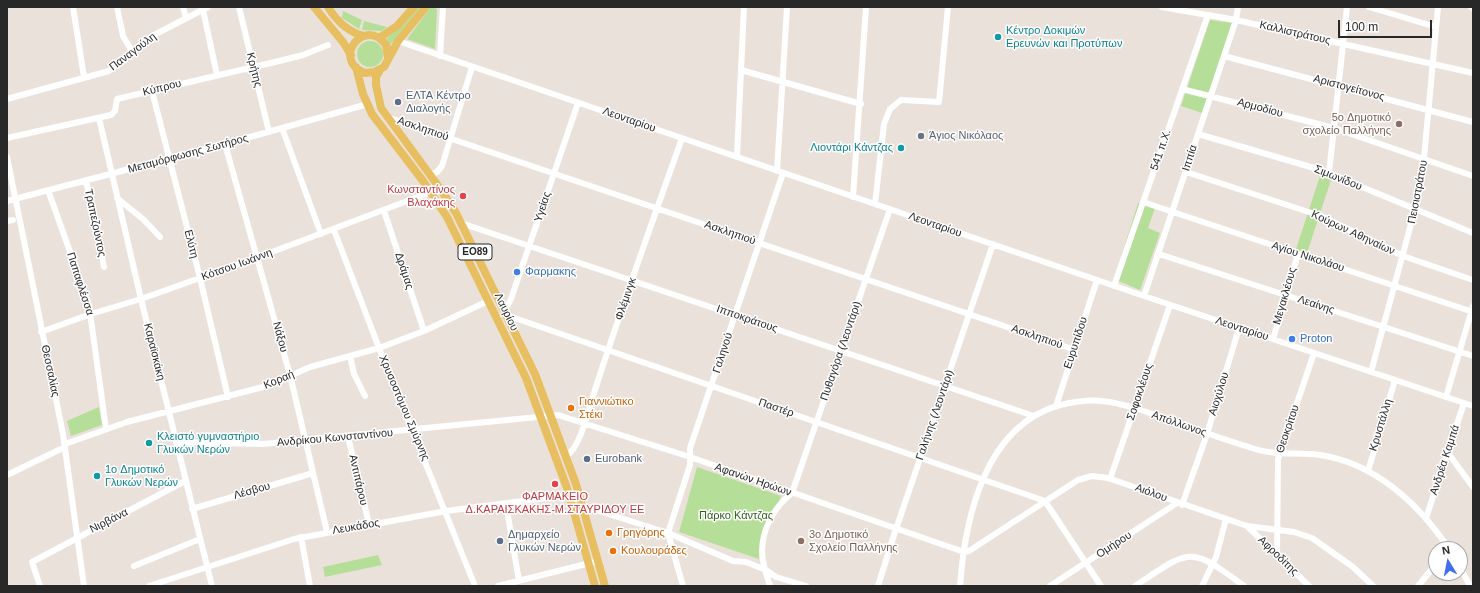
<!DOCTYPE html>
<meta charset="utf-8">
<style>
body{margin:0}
#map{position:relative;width:1480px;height:593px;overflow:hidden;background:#eae2da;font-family:Helvetica,sans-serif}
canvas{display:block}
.frame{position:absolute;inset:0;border:8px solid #282828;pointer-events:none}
.north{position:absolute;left:1428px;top:541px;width:40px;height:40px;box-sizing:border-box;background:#fff;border:1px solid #a9a9a9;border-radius:50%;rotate:350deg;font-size:11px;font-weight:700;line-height:16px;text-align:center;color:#282828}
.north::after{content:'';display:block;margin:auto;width:14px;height:18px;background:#416eef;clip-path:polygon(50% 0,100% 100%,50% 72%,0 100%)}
.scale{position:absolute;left:1338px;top:20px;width:94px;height:18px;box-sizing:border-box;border:2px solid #282828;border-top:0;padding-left:5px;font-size:12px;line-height:14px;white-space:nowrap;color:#282828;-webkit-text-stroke:3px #fff;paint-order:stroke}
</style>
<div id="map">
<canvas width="1480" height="593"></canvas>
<div class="frame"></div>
<div class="north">N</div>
<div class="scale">100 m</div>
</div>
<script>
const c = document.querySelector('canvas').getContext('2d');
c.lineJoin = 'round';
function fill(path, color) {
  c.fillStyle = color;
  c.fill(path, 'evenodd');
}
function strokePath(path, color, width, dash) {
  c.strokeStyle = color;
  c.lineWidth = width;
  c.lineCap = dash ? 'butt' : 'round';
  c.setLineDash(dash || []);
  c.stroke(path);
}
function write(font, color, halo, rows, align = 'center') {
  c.font = font + ' Helvetica,sans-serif';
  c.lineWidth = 3;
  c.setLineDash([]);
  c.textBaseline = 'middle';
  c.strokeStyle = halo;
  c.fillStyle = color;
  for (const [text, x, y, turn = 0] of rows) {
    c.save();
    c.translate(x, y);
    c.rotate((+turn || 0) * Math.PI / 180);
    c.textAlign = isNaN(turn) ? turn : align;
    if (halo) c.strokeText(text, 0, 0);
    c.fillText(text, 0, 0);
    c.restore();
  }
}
const green = new Path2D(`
 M 421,7 L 390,45 L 386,39 L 405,23 L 417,9 Z
 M 431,7 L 435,7 L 437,10 L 435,49 L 407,39 Z
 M 343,11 L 362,20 L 359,29 L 342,18 Z
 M 1210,20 L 1232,23 L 1202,113 L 1181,106 Z
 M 364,21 L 387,27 L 382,31 L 362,30 Z
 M357 54a13 13 0 1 1 26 0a13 13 0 1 1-26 0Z
 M 1321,173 L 1332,177 L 1307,253 L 1296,249 Z
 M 1138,203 L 1155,208 L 1148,228 L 1160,233 L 1140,290 L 1114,279 Z
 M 99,407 L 102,425 L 71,436 L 67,421 Z
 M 697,467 L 781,496 L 759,559 L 679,532 Z
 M 378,555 L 382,565 L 325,577 L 323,567 Z`);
const minor = new Path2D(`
 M 73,7 L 84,77
 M 117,7 L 123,36 L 133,53
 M 183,7 L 186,18
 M 239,7 L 269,132
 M 1162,7 L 1236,20 L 1473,73
 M 1369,7 L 1436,27
 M 1471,7 L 1473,8
 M 203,10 L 217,75
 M 398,41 L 1144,296 L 1473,406
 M 440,56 L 443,7
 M 1224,56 L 1473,122
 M 741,70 L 744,7
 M 1182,89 L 1334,128 L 1473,176
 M 152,91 L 200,278 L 228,397
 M 7,99 L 109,71 L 152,36 L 208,7
 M 387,117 L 1075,350
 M 99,118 L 141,299 L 212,586
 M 282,128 L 321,234
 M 1198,134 L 1321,170 L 1473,233
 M 7,138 L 111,115 L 115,111 L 117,99 L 275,62 L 303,55 L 328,45
 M 225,144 L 290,375 L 327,532
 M 7,157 L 63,434 L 84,586
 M 737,157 L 741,70 L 861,104
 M 777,171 L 787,7
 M 1186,172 L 1321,216 L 1403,256 L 1473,280
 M 1329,173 L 1347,7
 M 430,175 L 437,172 L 442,166 L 472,67
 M 86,180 L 104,267
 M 48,190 L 89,305 L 106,429
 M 853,197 L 866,7
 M 117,198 L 144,220 L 160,237
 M 7,201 L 225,144 L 368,104
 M 1143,202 L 1473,312
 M 875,204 L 884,124 L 890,109 L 901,100 L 939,102 L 948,7
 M 384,211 L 424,331
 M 7,221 L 13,220
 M 461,223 L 1034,416
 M 334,230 L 379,348 L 475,586
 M 1159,254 L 1473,356
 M 1114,286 L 1208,15
 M 1144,296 L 1236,20 L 1238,7
 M 503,307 L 508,305 L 511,299 L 578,103
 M 506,315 L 1045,501 L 1101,586
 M 41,332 L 91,314 L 141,299 L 256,258 L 431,192
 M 1273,339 L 1298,254
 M 350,356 L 354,374 L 365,396
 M 1371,372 L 1418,198 L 1424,158 L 1438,7
 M 1446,397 L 1473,306
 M 1056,406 L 1097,280
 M 348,437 L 369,524
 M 176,442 L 263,444 L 558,415 L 690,457 L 964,552 L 969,551 L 1078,480 L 1092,476 L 1108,478 L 1247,526 L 1294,532 L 1312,538 L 1353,567 L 1373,586
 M 65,444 L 127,422 L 267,386 L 310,367 L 379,348 L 424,331 L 488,301
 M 1448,453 L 1473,487
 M 566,456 C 580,449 589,408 594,393 C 621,308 652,223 682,138
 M 1368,471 L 1395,380
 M 7,475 L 65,447
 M 1110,479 L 1170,305
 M 506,504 L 519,581
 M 1182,505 L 1207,434 L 1239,328
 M 192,509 L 313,473
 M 583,510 L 596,510 L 668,533 L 733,561 L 746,562 L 766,570 L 776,577 L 806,586
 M 1426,518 L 1464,403
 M 1247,526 L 1309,586
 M 301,537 L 310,586
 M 1277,556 L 1278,459 L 1314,353
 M 134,566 L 200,539
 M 1460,567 L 1470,586
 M 40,586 L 32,562 L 185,481
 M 149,586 L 294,539 L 446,511 L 569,495
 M 498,586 L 598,561
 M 683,586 L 668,533 L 670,527 L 690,465 L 690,448 L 783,173
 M 770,586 C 767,576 762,563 762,552 C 762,529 774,507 792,493 L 890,209
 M 878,586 L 893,538 L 993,244
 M 960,586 C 965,519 984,426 1060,405 C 1073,402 1088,399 1102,401 C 1128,404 1152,414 1177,423 C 1203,432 1229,441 1255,449 C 1276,456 1298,452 1320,455 C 1375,463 1419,504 1449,549
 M 1050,586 L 1177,503
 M 1135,586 C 1190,550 1188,544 1244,586
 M 1202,586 L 1216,557 L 1226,519
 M 1418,586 L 1436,564`);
const major = new Path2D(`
 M 314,7 L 343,42 L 351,55
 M 328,7 C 336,20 348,32 364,36
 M 379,38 L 397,26 L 414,7
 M 388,59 L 386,45 C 365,15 330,60 365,73 L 374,72 L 384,67 L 398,41 L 426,7
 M 356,67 L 363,94 L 372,114 L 423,181 L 447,217 L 526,378 L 567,488 L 595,586
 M 380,70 L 376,77 L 376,85 L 381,108 L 439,187 L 456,213 L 535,374 L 576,484 L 605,586`);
const markers = [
 [998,37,4,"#0f9aa8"],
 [398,102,4,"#5c6f8a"],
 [1399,124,4,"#8d6e63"],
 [921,136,4,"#6b7280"],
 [901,148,4,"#0f9aa8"],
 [463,196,4,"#e0444e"],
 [517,272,4,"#3f7fe0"],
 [1292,339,4,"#3f7fe0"],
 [571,408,4,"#e8710a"],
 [149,443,4,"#0f9aa8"],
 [587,459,4,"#5c6f8a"],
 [97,476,4,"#0f9aa8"],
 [555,484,4,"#e0444e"],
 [609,533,4,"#e8710a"],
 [500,541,4,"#5c6f8a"],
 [801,541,4,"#8d6e63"],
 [613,551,4,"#e8710a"]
];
const shields = [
 [475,252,34]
];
const shieldNames = [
 ["ΕΟ89",475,252]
];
const cultureNames = [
 ["Κέντρο Δοκιμών",1006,31],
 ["Ερευνών και Προτύπων",1006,44],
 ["Λιοντάρι Κάντζας",893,148,"right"],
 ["Κλειστό γυμναστήριο",157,437],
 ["Γλυκών Νερών",157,450],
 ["1ο Δημοτικό",105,470],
 ["Γλυκών Νερών",105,483]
];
const streetNames = [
 ["Καλλιστράτους",1295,33,13],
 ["Παναγούλη",133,52,-37],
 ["Κρήτης",254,70,76],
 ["Κύπρου",162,88,-14],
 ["Αριστογείτονος",1349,88,15],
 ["Αρμοδίου",1260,108,15],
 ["Λεονταρίου",629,120,19],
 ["Ασκληπιού",423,129,19],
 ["541 π.Χ.",1161,150,-71],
 ["Μεταμόρφωσης Σωτήρος",188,154,-15],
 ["Ιππία",1190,158,-72],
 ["Σιμωνίδου",1338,178,22],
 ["Πεισιστράτου",1418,192,-79],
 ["Υγείας",543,207,-72],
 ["Τραπεζούντος",95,223,78],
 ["Λεονταρίου",935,225,19],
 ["Ασκληπιού",730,233,19],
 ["Κούρων Αθηναίων",1353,233,25],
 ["Ελύτη",191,244,76],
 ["Αγίου Νικολάου",1308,257,18],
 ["Κότσου Ιωάννη",237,265,-20],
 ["Δράμας",404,271,72],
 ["Παπαφλέσσα",80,284,72],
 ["Μεγακλέους",1285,296,-74],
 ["Φλέμινγκ",626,299,-71],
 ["Λεαίνης",1316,305,18],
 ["Λαυρίου",506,312,64],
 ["Ιπποκράτους",747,319,19],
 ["Λεονταρίου",1242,329,18],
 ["Νάξου",280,337,75],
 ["Ασκληπιού",1037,337,19],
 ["Ευρυπίδου",1076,343,-72],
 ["Πυθαγόρα (Λεοντάρι)",841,351,-71],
 ["Καραϊσκάκη",154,352,76],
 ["Γαληνού",723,353,-72],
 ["Θεσσαλίας",50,371,78],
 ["Κοραή",279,380,-23],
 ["Σοφοκλέους",1140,392,-71],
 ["Αιοχύλου",1219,394,-73],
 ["Χρυσοστόμου Σμύρνης",404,408,67],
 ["Παστέρ",776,408,19],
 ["Γαλήνης (Λεοντάρι)",935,415,-71],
 ["Απόλλωνος",1179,424,19],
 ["Κρυστάλλη",1381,425,-73],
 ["Θεοκρίτου",1288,429,-71],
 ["Ανδρίκου Κωνσταντίνου",335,438,-5],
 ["Ανδρέα Καμπά",1445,460,-72],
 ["Αντιπάρου",358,480,77],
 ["Αφανών Ηρώων",753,480,19],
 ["Λέσβου",252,491,-16],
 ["Αιόλου",1151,493,20],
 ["Νιρβάνα",109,521,-27],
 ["Λευκάδος",356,527,-10],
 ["Ομήρου",1114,545,-33],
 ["Αφροδίτης",1278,556,44]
];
const serviceNames = [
 ["ΕΛΤΑ Κέντρο",406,96],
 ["Διαλογής",406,109],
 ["Eurobank",595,459],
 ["Δημαρχείο",508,535],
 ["Γλυκών Νερών",508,548]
];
const educationNames = [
 ["5o Δημοτικό",1391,118],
 ["σχολείο Παλλήνης",1391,131],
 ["3ο Δημοτικό",809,535,"left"],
 ["Σχολείο Παλλήνης",809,548,"left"]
];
const worshipNames = [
 ["Άγιος Νικόλαος",929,136]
];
const healthNames = [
 ["Κωνσταντίνος",455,190],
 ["Βλαχάκης",455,203],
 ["ΦΑΡΜΑΚΕΙΟ",555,497,"center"],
 ["Δ.ΚΑΡΑΙΣΚΑΚΗΣ-Μ.ΣΤΑΥΡΙΔΟΥ ΕΕ",555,510,"center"]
];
const shopNames = [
 ["Φαρμακης",525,272],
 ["Proton",1300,339]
];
const foodNames = [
 ["Γιαννιώτικο",579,402],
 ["Στέκι",579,415],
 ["Γρηγόρης",617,533],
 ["Κουλουράδες",621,551]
];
const parkNames = [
 ["Πάρκο Κάντζας",736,516]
];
fill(green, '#b5de99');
strokePath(minor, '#fff', 6);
strokePath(major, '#e8bf60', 8);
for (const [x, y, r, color] of markers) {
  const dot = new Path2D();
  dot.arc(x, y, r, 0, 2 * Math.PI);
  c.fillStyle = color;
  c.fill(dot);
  strokePath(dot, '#fff', 1.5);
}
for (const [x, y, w] of shields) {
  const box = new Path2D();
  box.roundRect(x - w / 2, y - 8, w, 16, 3);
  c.fillStyle = '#fff';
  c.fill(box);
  strokePath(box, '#282828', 1);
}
write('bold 10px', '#282828', null, shieldNames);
write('11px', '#0d838f', '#fff', cultureNames, 'left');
write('11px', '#282828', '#fff', streetNames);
write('11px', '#4e5e75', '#fff', serviceNames, 'left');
write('11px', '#785e54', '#fff', educationNames, 'right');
write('11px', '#5b616d', '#fff', worshipNames, 'left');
write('11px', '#be3a42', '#fff', healthNames, 'right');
write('11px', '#366cbe', '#fff', shopNames, 'left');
write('11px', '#c56008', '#fff', foodNames, 'left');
write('11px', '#2f601d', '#fff', parkNames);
</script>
